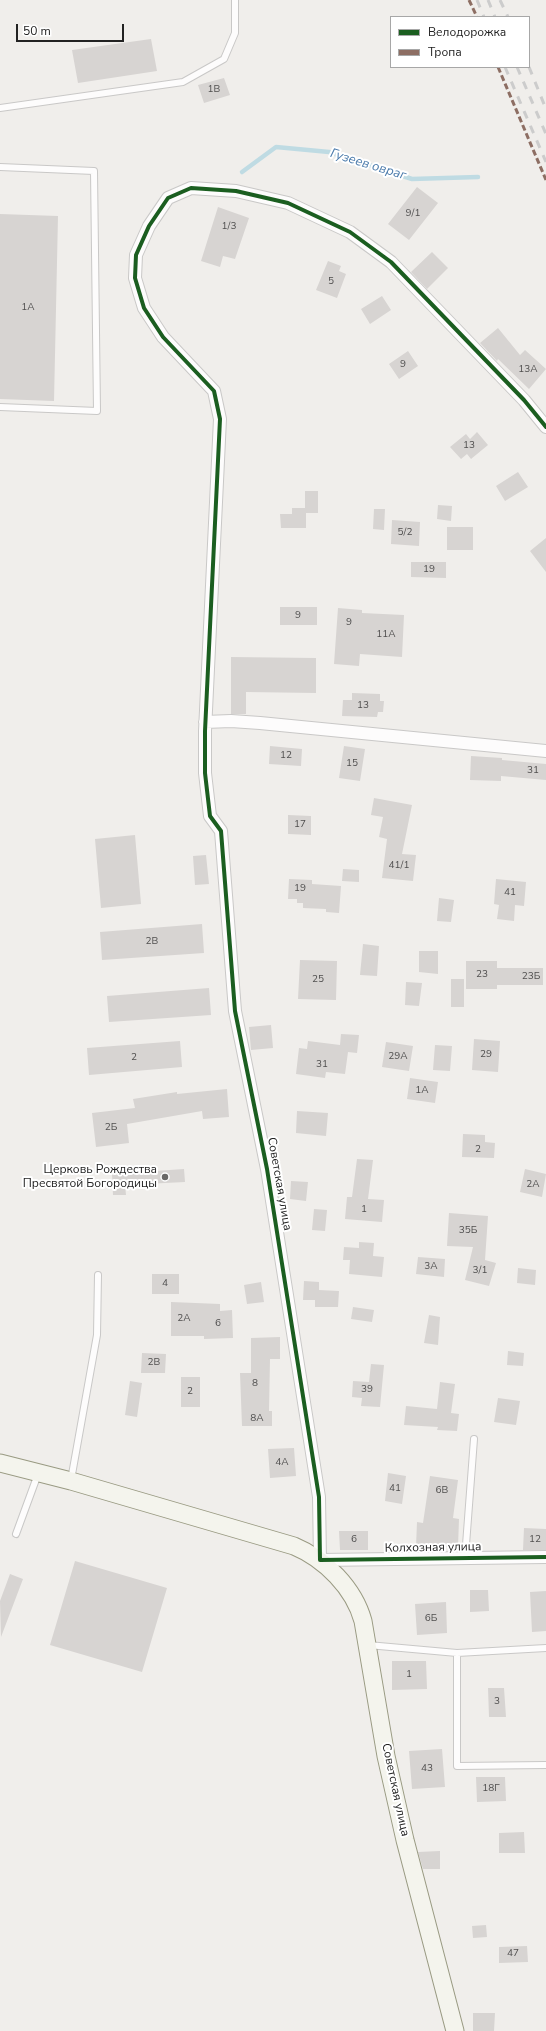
<!DOCTYPE html>
<meta charset="utf-8">
<style>
body{margin:0}
#map{position:relative;width:546px;height:2031px;overflow:hidden;background:#f0eeeb;font-family:"Nunito Sans",sans-serif}
canvas{display:block}
.legend{position:absolute;left:390px;top:16px;width:140px;height:52px;box-sizing:border-box;background:#fff;border:1px solid #a7a7a7;margin:0;padding:5px 7px;list-style:none;font-size:12px;color:#222}
.legend li{display:flex;align-items:center;gap:8px;height:20px}
.legend b{width:20px;border:1px solid #a7a7a7}
.scale{position:absolute;left:16px;top:24px;width:108px;height:18px;box-sizing:border-box;border:2px solid #222;border-top:0;padding-left:5px;font-size:12px;line-height:14px;white-space:nowrap;color:#222;-webkit-text-stroke:3px #fff;paint-order:stroke}
</style>
<div id="map">
<canvas width="546" height="2031"></canvas>
<ul class="legend">
<li><b style="height:5px;background:#1b5e20"></b>Велодорожка</li>
<li><b style="height:5px;background:#8d6e63"></b>Тропа</li>
</ul>
<div class="scale">50 m</div>
</div>
<script>
const c = document.querySelector('canvas').getContext('2d');
c.lineJoin = 'round';
function strokePath(path, color, width, dash) {
  c.strokeStyle = color;
  c.lineWidth = width;
  c.lineCap = dash ? 'butt' : 'round';
  c.setLineDash(dash || []);
  c.stroke(path);
}
function fill(path, color) {
  c.fillStyle = color;
  c.fill(path, 'evenodd');
}
function write(font, color, halo, rows, align = 'center') {
  c.font = font + ' "Nunito Sans",sans-serif';
  c.lineWidth = 4;
  c.setLineDash([]);
  c.textBaseline = 'middle';
  c.strokeStyle = halo;
  c.fillStyle = color;
  for (const [text, x, y, turn = 0] of rows) {
    c.save();
    c.translate(x, y);
    c.rotate((+turn || 0) * Math.PI / 180);
    c.textAlign = isNaN(turn) ? turn : align;
    if (halo) c.strokeText(text, 0, 0);
    c.fillText(text, 0, 0);
    c.restore();
  }
}
const stream = new Path2D(`
 M 242,172 L 276,147 L 329,152 L 412,179 L 478,177`);
const building = new Path2D(`
 M 151,39 L 157,71 L 78,83 L 72,50 Z
 M 224,78 L 230,95 L 204,103 L 198,85 Z
 M 417,187 L 438,203 L 409,240 L 388,224 Z
 M 218,207 L 249,218 L 235,259 L 223,256 L 220,267 L 201,261 Z
 M 0,214 L 58,216 L 54,401 L 0,399 Z
 M 432,252 L 448,268 L 427,289 L 411,272 Z
 M 328,261 L 341,266 L 339,271 L 346,274 L 337,298 L 316,290 Z
 M 382,296 L 391,310 L 370,324 L 361,309 Z
 M 498,328 L 520,355 L 525,350 L 546,369 L 529,389 L 498,359 L 497,361 L 480,343 Z
 M 408,351 L 418,366 L 399,379 L 389,364 Z
 M 477,432 L 488,445 L 471,459 L 467,454 L 461,459 L 450,447 L 466,434 L 470,439 Z
 M 518,472 L 528,487 L 505,501 L 496,486 Z
 M 305,491 L 318,491 L 318,513 L 306,513 L 306,528 L 281,528 L 280,514 L 292,514 L 292,508 L 305,508 Z
 M 438,505 L 452,506 L 451,521 L 437,519 Z
 M 374,509 L 385,509 L 384,530 L 373,529 Z
 M 392,520 L 420,522 L 419,546 L 391,544 Z
 M 447,527 L 473,527 L 473,550 L 447,550 Z
 M 546,538 L 546,572 L 530,551 Z
 M 411,562 L 446,562 L 446,578 L 411,577 Z
 M 280,607 L 317,607 L 317,625 L 280,625 Z
 M 338,608 L 362,610 L 362,613 L 404,615 L 402,657 L 360,654 L 359,666 L 334,664 Z
 M 231,657 L 316,658 L 316,693 L 246,692 L 246,714 L 231,714 Z
 M 352,693 L 380,694 L 380,701 L 384,701 L 383,712 L 378,712 L 377,717 L 342,716 L 343,700 L 352,700 Z
 M 270,746 L 302,749 L 301,766 L 269,764 Z
 M 344,746 L 365,749 L 360,781 L 339,778 Z
 M 471,756 L 502,758 L 502,760 L 546,764 L 546,780 L 501,776 L 501,781 L 470,780 Z
 M 374,798 L 412,805 L 402,854 L 416,855 L 413,881 L 382,878 L 387,839 L 379,837 L 383,817 L 371,815 Z
 M 288,815 L 311,816 L 311,835 L 288,834 Z
 M 135,835 L 141,904 L 101,908 L 95,839 Z
 M 206,855 L 209,884 L 195,885 L 193,856 Z
 M 343,869 L 359,870 L 359,882 L 342,881 Z
 M 289,879 L 312,880 L 312,884 L 341,886 L 339,913 L 326,912 L 326,909 L 303,908 L 303,903 L 297,903 L 297,899 L 288,899 Z
 M 496,879 L 526,882 L 524,906 L 515,905 L 514,921 L 497,919 L 499,905 L 494,904 Z
 M 439,898 L 454,900 L 451,922 L 437,921 Z
 M 202,924 L 204,953 L 102,960 L 100,932 Z
 M 363,944 L 379,946 L 377,976 L 360,975 Z
 M 419,951 L 438,951 L 438,974 L 419,972 Z
 M 300,960 L 337,961 L 336,1000 L 298,999 Z
 M 466,961 L 497,961 L 497,968 L 543,968 L 543,985 L 497,985 L 497,989 L 466,989 Z
 M 451,979 L 464,979 L 464,1007 L 451,1007 Z
 M 406,982 L 422,983 L 419,1006 L 405,1005 Z
 M 209,988 L 211,1015 L 109,1022 L 107,996 Z
 M 271,1025 L 273,1048 L 251,1050 L 249,1027 Z
 M 341,1034 L 359,1035 L 357,1053 L 348,1052 L 345,1074 L 326,1072 L 325,1078 L 296,1074 L 299,1048 L 307,1049 L 308,1041 L 340,1045 Z
 M 474,1039 L 500,1041 L 498,1072 L 472,1070 Z
 M 180,1041 L 182,1067 L 89,1075 L 87,1048 Z
 M 386,1042 L 413,1046 L 409,1071 L 382,1067 Z
 M 435,1045 L 452,1046 L 450,1071 L 433,1070 Z
 M 410,1078 L 438,1082 L 435,1103 L 407,1099 Z
 M 227,1089 L 229,1117 L 203,1119 L 202,1111 L 127,1124 L 129,1143 L 96,1147 L 92,1113 L 135,1108 L 133,1099 L 177,1092 L 177,1094 Z
 M 297,1111 L 328,1113 L 326,1136 L 296,1133 Z
 M 463,1134 L 485,1135 L 485,1142 L 495,1143 L 494,1158 L 462,1157 Z
 M 357,1159 L 373,1160 L 368,1199 L 384,1200 L 382,1222 L 345,1219 L 347,1197 L 352,1197 Z
 M 184,1169 L 185,1182 L 125,1185 L 126,1195 L 113,1195 L 112,1174 Z
 M 525,1169 L 546,1174 L 542,1197 L 520,1192 Z
 M 291,1181 L 308,1182 L 306,1201 L 290,1199 Z
 M 314,1209 L 327,1210 L 325,1231 L 312,1230 Z
 M 449,1213 L 488,1216 L 485,1260 L 496,1263 L 489,1286 L 465,1280 L 473,1247 L 447,1246 Z
 M 359,1242 L 374,1243 L 373,1256 L 384,1257 L 382,1277 L 349,1274 L 350,1260 L 343,1260 L 344,1247 L 359,1248 Z
 M 418,1257 L 445,1259 L 444,1277 L 416,1274 Z
 M 518,1268 L 536,1270 L 535,1285 L 517,1283 Z
 M 152,1274 L 179,1274 L 179,1294 L 152,1294 Z
 M 304,1281 L 319,1282 L 319,1290 L 339,1291 L 338,1307 L 315,1307 L 315,1300 L 303,1300 Z
 M 261,1282 L 264,1302 L 247,1304 L 244,1285 Z
 M 171,1302 L 220,1304 L 220,1311 L 232,1310 L 233,1338 L 204,1339 L 204,1336 L 171,1336 Z
 M 353,1307 L 374,1310 L 372,1322 L 351,1319 Z
 M 429,1315 L 440,1317 L 438,1345 L 424,1343 Z
 M 280,1337 L 280,1359 L 270,1359 L 269,1411 L 272,1411 L 272,1426 L 242,1426 L 240,1373 L 251,1373 L 251,1338 Z
 M 508,1351 L 524,1353 L 523,1366 L 507,1365 Z
 M 142,1353 L 166,1354 L 165,1373 L 141,1373 Z
 M 371,1364 L 384,1365 L 380,1407 L 361,1406 L 362,1398 L 352,1397 L 353,1381 L 369,1382 Z
 M 181,1377 L 200,1377 L 200,1407 L 181,1407 Z
 M 130,1381 L 142,1383 L 137,1417 L 125,1415 Z
 M 440,1382 L 455,1384 L 451,1413 L 459,1414 L 457,1431 L 437,1430 L 438,1427 L 404,1425 L 406,1406 L 437,1409 Z
 M 498,1398 L 520,1401 L 516,1425 L 494,1422 Z
 M 294,1448 L 296,1476 L 270,1478 L 268,1449 Z
 M 388,1473 L 406,1476 L 402,1504 L 385,1501 Z
 M 430,1476 L 458,1480 L 453,1518 L 459,1519 L 458,1547 L 416,1547 L 417,1522 L 423,1523 Z
 M 524,1528 L 546,1529 L 546,1550 L 523,1550 Z
 M 339,1531 L 368,1531 L 368,1550 L 340,1550 Z
 M 75,1561 L 167,1588 L 142,1672 L 50,1645 Z
 M 10,1574 L 23,1579 L 1,1637 L 0,1601 Z
 M 470,1590 L 488,1590 L 489,1611 L 470,1612 Z
 M 546,1591 L 546,1631 L 532,1632 L 530,1592 Z
 M 446,1602 L 447,1633 L 417,1635 L 415,1604 Z
 M 392,1661 L 426,1661 L 427,1689 L 392,1690 Z
 M 488,1688 L 504,1688 L 506,1717 L 489,1717 Z
 M 442,1749 L 445,1787 L 412,1789 L 409,1751 Z
 M 476,1777 L 505,1777 L 506,1801 L 477,1802 Z
 M 524,1832 L 525,1853 L 499,1853 L 499,1833 Z
 M 440,1851 L 440,1869 L 423,1869 L 418,1852 Z
 M 486,1925 L 487,1937 L 473,1938 L 472,1926 Z
 M 527,1946 L 528,1962 L 499,1963 L 499,1947 Z
 M 473,2013 L 495,2013 L 494,2031 L 473,2031 Z`);
const lane = new Path2D(`
 M 0,108 L 183,82 L 224,59 L 235,33 L 235,0
 M 0,167 L 94,171 L 97,411 L 0,407
 M 71,1480 L 97,1335 L 98,1275
 M 16,1534 L 38,1474
 M 465,1558 L 474,1439
 M 368,1645 L 457,1653 L 546,1648
 M 457,1653 L 457,1766 L 546,1765`);
const street = new Path2D(`
 M 546,427 L 524,400 L 391,262 L 350,232 L 288,203 L 236,191 L 191,188 L 168,198 L 149,226 L 136,255 L 135,278 L 144,308 L 163,337 L 214,391 L 220,419 L 205,731 L 205,773 L 210,816 L 221,831 L 235,1011 L 267,1169 L 319,1497 L 320,1560 L 546,1557
 M 205,722 L 231,721 L 260,723 L 546,751`);
const secondary = new Path2D(`
 M 0,1463 L 71,1481 L 294,1546 C 325,1559 354,1588 363,1621 L 386,1756 L 405,1840 L 455,2031`);
const rail = new Path2D(`
 M 477,0 L 484,17
 M 488,0 L 495,17
 M 500,0 L 508,17
 M 505,67 L 546,162
 M 517,67 L 546,134
 M 529,67 L 546,109`);
const quiet = new Path2D(`
 M 469,0 L 477,17
 M 498,67 L 546,180`);
const cycleway = new Path2D(`
 M 546,427 L 524,400 L 391,262 L 350,232 L 288,203 L 236,191 L 191,188 L 168,198 L 149,226 L 136,255 L 135,278 L 144,308 L 163,337 L 214,391 L 220,419 L 205,731 L 205,773 L 210,816 L 221,831 L 235,1011 L 267,1169 L 319,1497 L 320,1560 L 546,1557`);
const markers = [
 [165,1177,4,"#6a6968"]
];
const numberNames = [
 ["1В",214,90],
 ["9/1",413,214],
 ["1/3",229,227],
 ["5",331,282],
 ["1А",28,308],
 ["9",403,365],
 ["13А",528,370],
 ["13",469,446],
 ["5/2",405,533],
 ["19",429,570],
 ["9",298,616],
 ["9",349,623],
 ["11А",386,635],
 ["13",363,706],
 ["12",286,756],
 ["15",352,764],
 ["31",533,771],
 ["17",300,825],
 ["41/1",399,866],
 ["19",300,889],
 ["41",510,893],
 ["2В",152,942],
 ["23",482,975],
 ["23Б",531,977],
 ["25",318,980],
 ["29",486,1055],
 ["29А",398,1057],
 ["2",134,1058],
 ["31",322,1065],
 ["1А",422,1091],
 ["2Б",111,1128],
 ["2",478,1150],
 ["2А",533,1185],
 ["1",364,1210],
 ["35Б",468,1231],
 ["3А",431,1267],
 ["3/1",480,1271],
 ["4",165,1284],
 ["2А",184,1319],
 ["6",218,1324],
 ["2В",154,1363],
 ["8",255,1384],
 ["39",367,1390],
 ["2",190,1392],
 ["8А",257,1419],
 ["4А",282,1463],
 ["41",395,1489],
 ["6В",442,1491],
 ["6",354,1540],
 ["12",535,1540],
 ["6Б",431,1619],
 ["1",409,1675],
 ["3",497,1702],
 ["43",427,1769],
 ["18Г",491,1789],
 ["47",513,1954]
];
const poiNames = [
 ["Церковь Рождества",157,1170],
 ["Пресвятой Богородицы",157,1184]
];
const streetNames = [
 ["Советская улица",279,1184,80],
 ["Колхозная улица",433,1548,-1],
 ["Советская улица",395,1790,78]
];
const waterNames = [
 ["Гузеев овраг",368,165,17]
];
strokePath(stream, '#bfdbe3', 4.5);
fill(building, '#d7d4d2');
strokePath(lane, '#c9c8c7', 8);
strokePath(street, '#c9c8c7', 14);
strokePath(secondary, '#999a82', 19);
strokePath(lane, '#fdfcfc', 6);
strokePath(street, '#fdfcfc', 12);
strokePath(secondary, '#f4f4ed', 17);
strokePath(rail, '#ccc', 3, [8, 8]);
strokePath(quiet, '#8d6e63', 3, [6, 3]);
strokePath(cycleway, '#1b5e20', 4);
for (const [x, y, r, color] of markers) {
  const dot = new Path2D();
  dot.arc(x, y, r, 0, 2 * Math.PI);
  c.fillStyle = color;
  c.fill(dot);
  strokePath(dot, '#fff', 1.5);
}
write('10px', '#4f4e4e', null, numberNames);
write('12px', '#222', '#fff', poiNames, 'right');
write('12px', '#222', '#fff', streetNames);
write('italic 13px', '#4a7aab', '#fff', waterNames);
</script>
